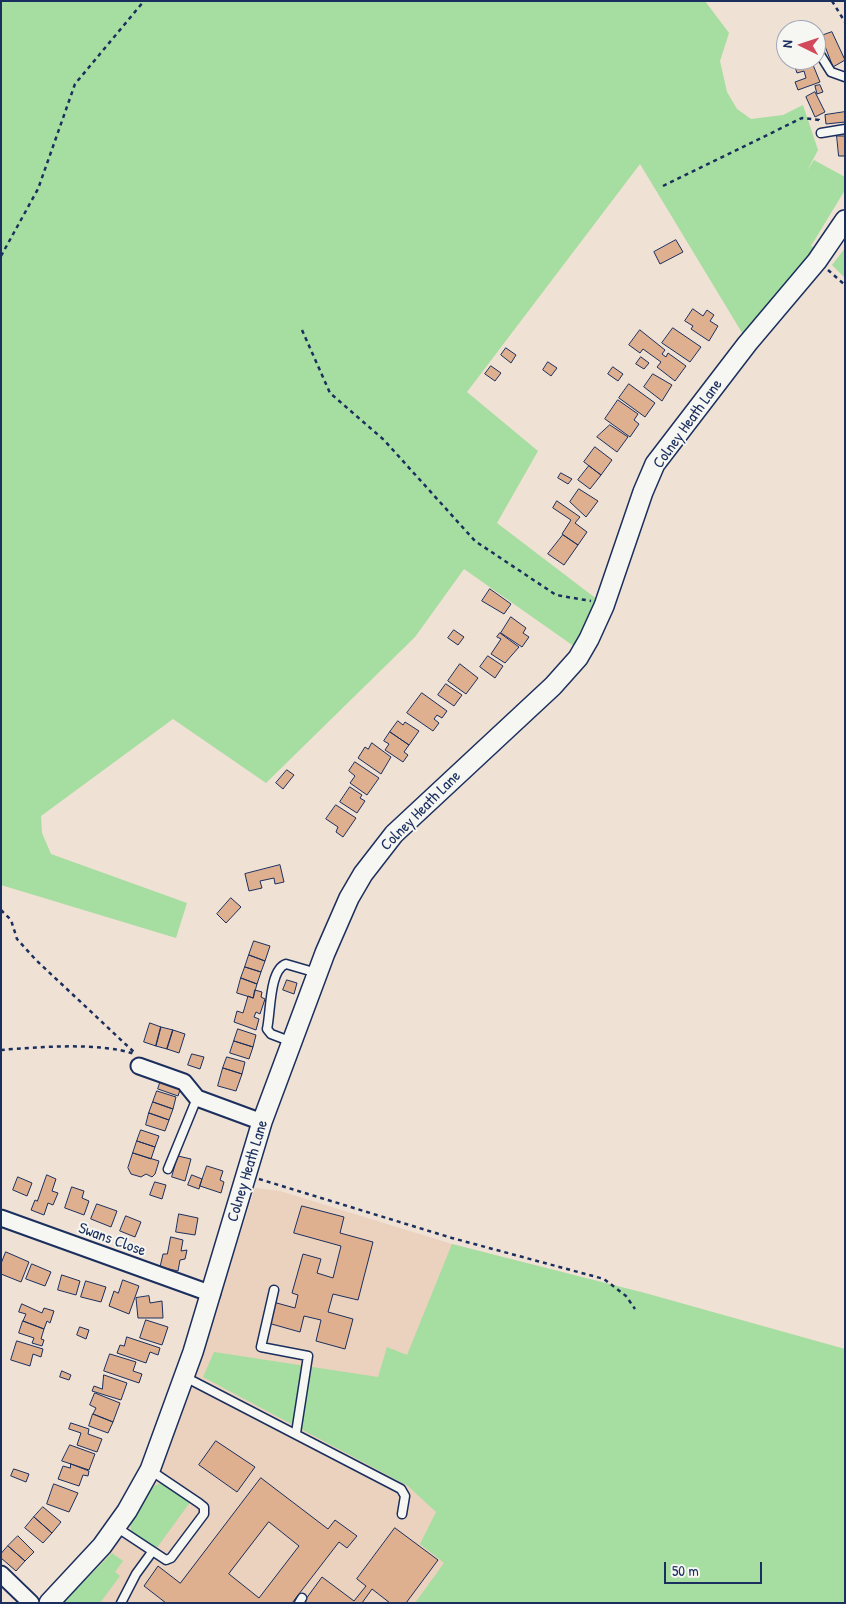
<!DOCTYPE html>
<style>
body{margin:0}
#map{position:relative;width:846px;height:1604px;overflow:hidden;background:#efe1d4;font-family:"Patrick Hand",sans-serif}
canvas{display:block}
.frame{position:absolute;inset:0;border:2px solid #1b2f5e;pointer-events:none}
.north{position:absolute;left:776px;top:20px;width:50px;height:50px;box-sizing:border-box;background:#f6f6f2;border:1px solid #9ea6b7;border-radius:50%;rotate:274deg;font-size:14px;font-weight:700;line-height:20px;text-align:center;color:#1b2f5e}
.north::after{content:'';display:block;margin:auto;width:18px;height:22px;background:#d1495b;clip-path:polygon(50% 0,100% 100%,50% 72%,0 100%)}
.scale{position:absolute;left:664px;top:1562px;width:98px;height:22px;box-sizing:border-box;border:2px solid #1b2f5e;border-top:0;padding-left:6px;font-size:15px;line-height:18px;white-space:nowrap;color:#1b2f5e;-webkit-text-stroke:4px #f6f6f2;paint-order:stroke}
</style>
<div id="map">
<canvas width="846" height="1604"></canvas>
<div class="frame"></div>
<div class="north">N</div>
<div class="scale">50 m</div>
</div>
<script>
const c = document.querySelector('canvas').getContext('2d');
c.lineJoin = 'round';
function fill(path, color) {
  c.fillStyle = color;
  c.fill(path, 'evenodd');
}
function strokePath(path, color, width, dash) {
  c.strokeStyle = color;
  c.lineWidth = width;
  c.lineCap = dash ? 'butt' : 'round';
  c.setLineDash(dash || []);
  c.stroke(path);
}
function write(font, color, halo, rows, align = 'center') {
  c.font = font + ' "Patrick Hand",sans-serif';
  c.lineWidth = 4;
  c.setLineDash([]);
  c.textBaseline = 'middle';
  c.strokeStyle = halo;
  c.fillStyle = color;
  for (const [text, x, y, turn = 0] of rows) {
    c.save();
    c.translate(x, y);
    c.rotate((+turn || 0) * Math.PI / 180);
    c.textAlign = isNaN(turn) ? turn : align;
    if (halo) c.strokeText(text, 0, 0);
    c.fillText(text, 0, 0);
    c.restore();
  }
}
const built = new Path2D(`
 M 255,1188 L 280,1191 L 452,1244 L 615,1287 L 610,1603 L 75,1603 L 123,1532 L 158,1474 L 189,1393 Z`);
const green = new Path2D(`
 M 1,1 L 705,1 L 729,33 L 720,61 L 727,92 L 737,109 L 751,119 L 783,115 L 803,105 L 818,150 L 807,171 L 814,160 L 845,177 L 845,190 L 811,246 L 815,248 L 744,336 L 640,164 L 467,392 L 538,451 L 497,523 L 598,600 L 575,647 L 464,569 L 415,637 L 266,783 L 173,719 L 41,816 L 42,833 L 51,854 L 187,903 L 176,938 L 1,885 Z
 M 845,248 L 845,278 L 832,265 Z
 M 452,1244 L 645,1293 L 845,1349 L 845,1603 L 415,1603 L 444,1563 L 420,1544 L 436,1512 L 408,1486 L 203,1377 L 214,1352 L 378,1377 L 387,1347 L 407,1355 Z
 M 162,1483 L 191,1501 L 156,1549 L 131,1531 C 128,1516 146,1485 162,1483 Z
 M 112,1553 L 123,1561 L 115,1572 L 120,1576 L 100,1603 L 62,1603 Z`);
const building = new Path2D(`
 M 832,32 L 845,60 L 833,67 L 821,36 Z
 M 800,60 L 811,60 L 820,82 L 798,90 L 795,82 L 806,78 L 804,71 L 797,73 L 794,64 Z
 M 820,85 L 823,92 L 817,94 L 815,86 Z
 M 815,92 L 825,112 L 815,117 L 806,97 Z
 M 845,112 L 845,122 L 826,124 L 825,115 Z
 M 837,136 L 845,136 L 845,156 L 839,156 Z
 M 676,240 L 683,252 L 660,264 L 654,252 Z
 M 693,309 L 703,316 L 707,310 L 714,315 L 710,321 L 718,326 L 709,341 L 691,329 L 693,326 L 685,321 Z
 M 673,328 L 701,347 L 690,362 L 662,343 Z
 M 640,330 L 665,350 L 662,354 L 666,357 L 668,353 L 686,366 L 675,381 L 657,367 L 661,362 L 643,349 L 640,353 L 629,345 Z
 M 506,348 L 516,355 L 511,363 L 501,355 Z
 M 641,357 L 649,363 L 644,369 L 636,364 Z
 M 548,362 L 557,368 L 551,376 L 543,370 Z
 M 491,366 L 501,373 L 495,381 L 485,374 Z
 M 613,367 L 623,374 L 618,381 L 608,374 Z
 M 653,374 L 672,385 L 662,401 L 644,387 Z
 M 629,384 L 655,403 L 645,417 L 619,398 Z
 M 618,400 L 638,414 L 634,420 L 639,424 L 630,437 L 605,419 Z
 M 610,425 L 628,437 L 617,452 L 597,437 Z
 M 595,447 L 612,460 L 601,475 L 584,462 Z
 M 589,466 L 601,475 L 590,489 L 578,480 Z
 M 561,473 L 572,479 L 568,484 L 558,478 Z
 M 579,489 L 598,501 L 586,517 L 570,502 Z
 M 557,501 L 580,517 L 575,523 L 587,532 L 578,545 L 562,534 L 571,520 L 553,508 Z
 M 563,535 L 578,545 L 564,565 L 548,554 Z
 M 490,589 L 511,604 L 504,614 L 482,601 Z
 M 511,617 L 526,628 L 523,633 L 529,637 L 522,647 L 501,633 Z
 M 454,630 L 464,637 L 458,645 L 448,638 Z
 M 500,633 L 519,647 L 505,663 L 491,654 L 501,639 L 497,637 Z
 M 488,656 L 503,666 L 495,678 L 480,667 Z
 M 460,664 L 478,678 L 466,694 L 448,681 Z
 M 446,684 L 462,695 L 454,706 L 438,695 Z
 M 422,693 L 447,711 L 442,718 L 437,715 L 434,719 L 439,723 L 433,731 L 407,713 Z
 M 398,721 L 403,725 L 405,722 L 419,731 L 409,745 L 390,732 Z
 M 390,732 L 409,745 L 404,752 L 408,755 L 403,762 L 385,750 L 389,744 L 384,741 Z
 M 372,743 L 391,757 L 381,774 L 358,758 L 365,747 L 368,749 Z
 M 355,762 L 379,778 L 367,795 L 350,783 L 355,776 L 349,771 Z
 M 287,770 L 294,775 L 283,789 L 276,783 Z
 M 350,787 L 362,795 L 360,798 L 365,801 L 357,813 L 340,802 Z
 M 336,805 L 356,818 L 343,837 L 336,832 L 338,827 L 326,819 Z
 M 280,865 L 284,882 L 275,884 L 274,878 L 260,881 L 262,888 L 249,891 L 245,874 Z
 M 231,898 L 241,907 L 226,923 L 217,914 Z
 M 254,941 L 270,946 L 265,961 L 249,955 Z
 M 249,955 L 265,961 L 261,972 L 245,967 Z
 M 245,967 L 261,972 L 257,984 L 241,978 Z
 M 241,978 L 257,984 L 253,998 L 237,993 Z
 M 287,980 L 297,983 L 294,994 L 283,990 Z
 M 255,990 L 262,992 L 261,997 L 265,999 L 260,1014 L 256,1012 L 254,1017 L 259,1019 L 256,1030 L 234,1022 L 237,1011 L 243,1013 L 248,996 L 253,998 Z
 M 150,1023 L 161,1027 L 156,1046 L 144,1042 Z
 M 161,1027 L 173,1030 L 167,1049 L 156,1046 Z
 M 238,1029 L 256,1035 L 253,1047 L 234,1041 Z
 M 173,1030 L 185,1034 L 179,1053 L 167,1049 Z
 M 234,1041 L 253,1047 L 249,1059 L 230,1053 Z
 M 192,1054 L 204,1057 L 200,1069 L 188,1065 Z
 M 227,1057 L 245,1062 L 242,1074 L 223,1068 Z
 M 223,1068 L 242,1074 L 236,1091 L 218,1086 Z
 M 162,1077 L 182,1084 L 178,1096 L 158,1089 Z
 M 157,1091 L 176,1097 L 173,1109 L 153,1102 Z
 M 153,1102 L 173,1109 L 169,1120 L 149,1113 Z
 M 149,1113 L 169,1120 L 165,1131 L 146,1125 Z
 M 141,1130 L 159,1136 L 155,1147 L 137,1141 Z
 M 137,1141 L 155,1147 L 151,1159 L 133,1153 Z
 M 133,1153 L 159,1161 L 155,1174 L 152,1177 L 146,1174 L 141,1177 L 131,1174 L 128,1168 Z
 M 178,1156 L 191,1159 L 185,1181 L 172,1177 Z
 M 207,1166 L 223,1171 L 220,1180 L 224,1182 L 221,1193 L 200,1186 Z
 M 47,1175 L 56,1179 L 52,1191 L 58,1193 L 53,1205 L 48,1203 L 44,1215 L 31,1210 L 35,1200 L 37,1201 Z
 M 192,1175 L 202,1179 L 199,1189 L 188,1185 Z
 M 18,1177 L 32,1183 L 27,1196 L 13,1190 Z
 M 155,1182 L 166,1185 L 162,1199 L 150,1195 Z
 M 72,1187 L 84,1191 L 82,1198 L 89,1201 L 84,1215 L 65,1208 Z
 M 97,1204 L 117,1211 L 111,1227 L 91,1219 Z
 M 302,1206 L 344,1217 L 340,1233 L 373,1242 L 358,1300 L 333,1294 L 328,1312 L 353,1319 L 345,1349 L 316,1341 L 321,1320 L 304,1316 L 300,1332 L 268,1323 L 273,1302 L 295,1308 L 298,1295 L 292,1293 L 303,1254 L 321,1259 L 317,1273 L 333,1278 L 341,1246 L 294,1233 Z
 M 179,1214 L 198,1218 L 195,1235 L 176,1232 Z
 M 126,1216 L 141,1222 L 135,1237 L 120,1231 Z
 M 171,1237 L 183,1240 L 181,1251 L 187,1250 L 185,1259 L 180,1260 L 178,1271 L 160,1267 L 163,1254 L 167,1254 Z
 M 6,1252 L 29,1262 L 21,1282 L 1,1274 L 1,1264 Z
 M 32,1264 L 51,1272 L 45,1286 L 26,1279 Z
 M 62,1275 L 80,1281 L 76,1295 L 58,1290 Z
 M 123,1280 L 139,1286 L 129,1314 L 109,1306 L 114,1291 L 118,1293 Z
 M 86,1281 L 106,1287 L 101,1302 L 81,1297 Z
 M 149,1296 L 150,1303 L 162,1301 L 163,1318 L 138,1318 L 136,1298 Z
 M 22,1304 L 42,1313 L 44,1308 L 54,1311 L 50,1323 L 47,1321 L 44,1329 L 23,1321 L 26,1314 L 19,1312 Z
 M 146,1320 L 168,1327 L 162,1345 L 140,1338 Z
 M 23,1321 L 44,1329 L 41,1339 L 44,1340 L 42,1346 L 32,1343 L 34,1338 L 19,1333 Z
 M 80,1327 L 89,1330 L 86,1339 L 77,1335 Z
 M 127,1337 L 160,1348 L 158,1355 L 150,1352 L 146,1363 L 117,1353 L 120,1345 L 124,1346 Z
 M 17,1341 L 43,1349 L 41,1357 L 33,1354 L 30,1366 L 11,1360 Z
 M 110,1354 L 136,1362 L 133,1371 L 142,1374 L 139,1383 L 104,1371 Z
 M 62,1371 L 71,1375 L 69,1380 L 60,1377 Z
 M 104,1375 L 127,1383 L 121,1400 L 92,1391 L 94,1386 L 102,1389 Z
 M 95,1393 L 120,1403 L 113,1422 L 93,1414 L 96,1408 L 90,1405 Z
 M 93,1414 L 113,1422 L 108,1433 L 89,1426 Z
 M 71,1423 L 89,1429 L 88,1434 L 102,1439 L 97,1452 L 77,1445 L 81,1433 L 69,1429 Z
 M 216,1441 L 255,1467 L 237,1492 L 199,1465 Z
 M 70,1445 L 95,1454 L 89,1470 L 62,1461 Z
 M 71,1464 L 89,1471 L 88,1476 L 83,1475 L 79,1486 L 58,1479 L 63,1466 L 70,1468 Z
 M 14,1469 L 29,1474 L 26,1482 L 11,1476 Z
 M 261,1478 L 328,1529 L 335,1520 L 357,1536 L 347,1548 L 339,1542 L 292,1603 L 166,1603 L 144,1586 L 158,1566 L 180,1583 ZM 269,1522 L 299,1546 L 259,1598 L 229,1574 Z
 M 54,1484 L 78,1493 L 69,1512 L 47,1504 Z
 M 43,1507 L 61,1522 L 52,1533 L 34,1517 Z
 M 34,1517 L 52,1533 L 43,1543 L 25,1528 Z
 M 395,1528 L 438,1560 L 406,1603 L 390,1603 L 372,1589 L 362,1603 L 303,1603 L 322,1577 L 354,1601 L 366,1586 L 357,1579 Z
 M 18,1536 L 34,1552 L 25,1561 L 8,1546 Z
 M 8,1546 L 25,1561 L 16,1571 L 1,1558 L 1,1554 Z`);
const path = new Path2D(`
 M 832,1 L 845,22
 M 663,186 L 802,118 L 819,120 L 820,124
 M 1,256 L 38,189 L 75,84 L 144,1
 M 828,270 L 845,285
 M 302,330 L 330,393 L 384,440 L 475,541 L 556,595 L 591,601
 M 1,910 L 11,920 L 17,939 L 36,960 L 136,1054
 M 1,1050 C 37,1047 101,1042 134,1054
 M 259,1179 L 452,1238 L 604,1279 L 626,1296 L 635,1309`);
const service = new Path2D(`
 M 816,48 L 831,72 L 845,77
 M 821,133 L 845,129
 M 292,1042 L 271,1034 L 267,1029 C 271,1012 269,970 286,964 L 317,973
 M 168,1169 L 197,1098
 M 274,1290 L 261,1347 L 308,1356 L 296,1433
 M 185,1377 L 401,1489 L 405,1496 L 402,1514
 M 116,1527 L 166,1560 L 171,1558 L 204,1514 L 204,1507 L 199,1503 L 150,1470
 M 121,1603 L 136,1574 L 152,1552
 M 299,1603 L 302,1598`);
const minor = new Path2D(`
 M 139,1066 L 184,1082 L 197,1098 L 262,1122
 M 1,1218 L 212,1294
 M 1,1574 L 31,1603`);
const tertiary = new Path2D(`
 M 49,1603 L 102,1546 L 127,1511 L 150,1470 L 193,1352 L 262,1122 L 325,953 L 349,898 L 363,874 L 394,834 L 553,686 L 578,658 L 589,639 L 604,606 L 643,492 L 655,464 L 747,344 L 817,261 L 845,220`);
const streetNames = [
 ["Colney Heath Lane",688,424,-54],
 ["Colney Heath Lane",421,811,-45],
 ["Colney Heath Lane",248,1171,-73],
 ["Swans Close",112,1240,20]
];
fill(built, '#ead2bf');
fill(green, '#a6dda0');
fill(building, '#deb08f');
strokePath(building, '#1b2f5e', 1);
strokePath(service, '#1b2f5e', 11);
strokePath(minor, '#1b2f5e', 19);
strokePath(tertiary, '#1b2f5e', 22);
strokePath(path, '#1b2f5e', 2.5, [4, 4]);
strokePath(service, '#f6f6f2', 8);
strokePath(minor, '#f6f6f2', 15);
strokePath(tertiary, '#f6f6f2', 19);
write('16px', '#1b2f5e', '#f6f6f2', streetNames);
</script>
